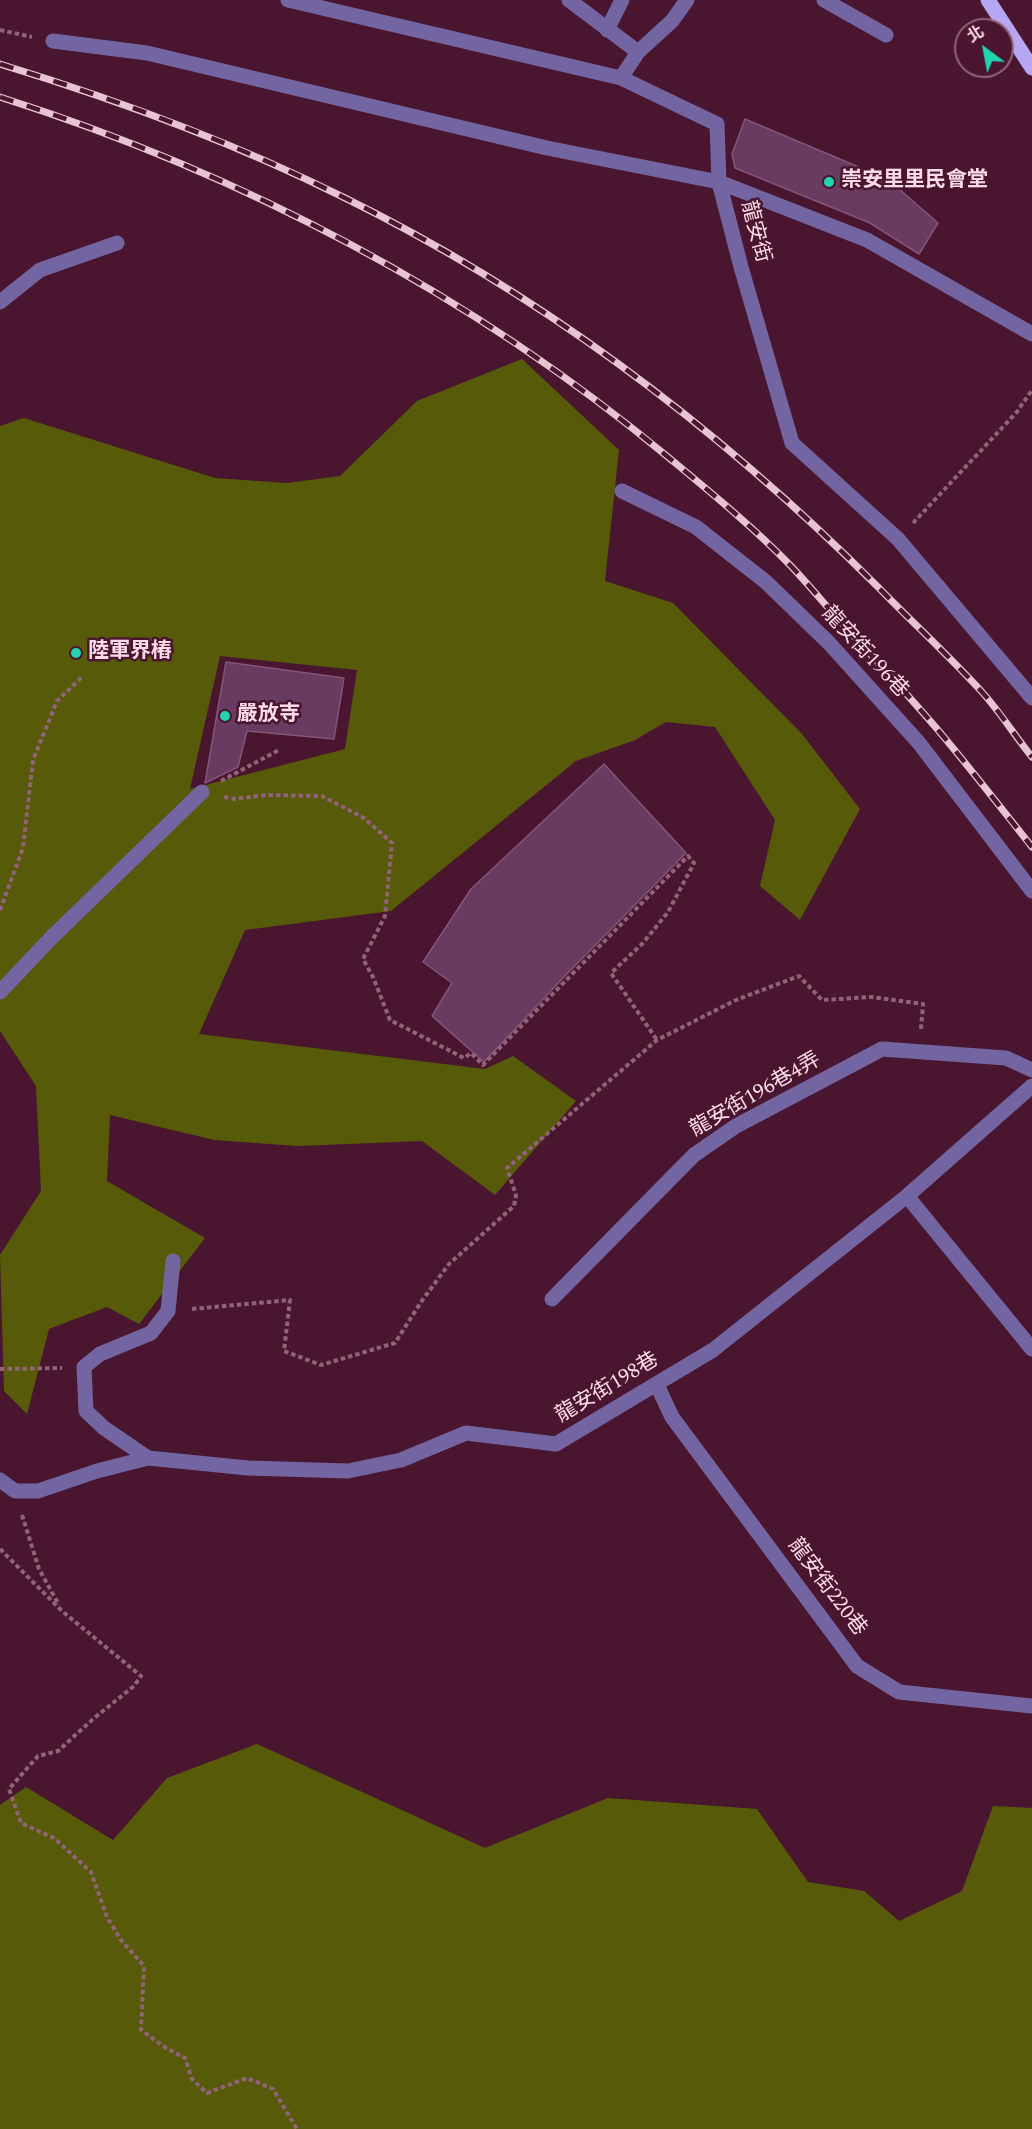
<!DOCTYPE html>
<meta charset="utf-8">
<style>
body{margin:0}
#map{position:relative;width:1032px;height:2129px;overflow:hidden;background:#4a162f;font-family:Spectral,"Noto Sans TC",serif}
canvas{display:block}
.north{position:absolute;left:954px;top:18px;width:60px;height:60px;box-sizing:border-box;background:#4a162f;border:2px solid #926479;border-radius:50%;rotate:328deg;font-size:16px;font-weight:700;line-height:24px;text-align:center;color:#fddae7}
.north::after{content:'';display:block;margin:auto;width:21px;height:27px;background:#22d5af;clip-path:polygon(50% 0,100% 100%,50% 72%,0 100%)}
</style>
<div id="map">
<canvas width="1032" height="2129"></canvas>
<div class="north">北</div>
</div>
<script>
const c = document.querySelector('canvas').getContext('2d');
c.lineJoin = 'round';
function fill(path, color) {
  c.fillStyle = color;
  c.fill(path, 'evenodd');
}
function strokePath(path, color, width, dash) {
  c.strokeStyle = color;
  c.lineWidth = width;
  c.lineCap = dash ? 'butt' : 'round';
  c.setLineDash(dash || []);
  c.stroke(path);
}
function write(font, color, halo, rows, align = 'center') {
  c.font = font + ' Spectral,"Noto Sans TC",serif';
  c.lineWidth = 5;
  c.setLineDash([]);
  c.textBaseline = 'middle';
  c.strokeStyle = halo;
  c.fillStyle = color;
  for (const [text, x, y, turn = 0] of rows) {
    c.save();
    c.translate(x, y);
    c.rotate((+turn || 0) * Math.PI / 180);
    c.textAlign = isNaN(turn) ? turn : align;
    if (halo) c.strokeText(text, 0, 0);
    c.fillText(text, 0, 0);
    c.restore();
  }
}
const green = new Path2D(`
 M 522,359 L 619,450 L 605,581 L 673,603 L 802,734 L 860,809 L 800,920 L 760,886 L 775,820 L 715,727 L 666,722 L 635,740 L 576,761 L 391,911 L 245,930 L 199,1034 L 485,1069 L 513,1056 L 576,1101 L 495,1195 L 422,1141 L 297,1146 L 214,1140 L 110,1115 L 107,1181 L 205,1238 L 139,1324 L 107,1307 L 49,1329 L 27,1414 L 4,1391 L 0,1255 L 41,1191 L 36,1086 L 0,1031 L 0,426 L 24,418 L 215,478 L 287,483 L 340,476 L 417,401 ZM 220,656 L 357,670 L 345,749 L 190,789 Z
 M 257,1744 L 485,1848 L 608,1798 L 757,1809 L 808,1882 L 864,1891 L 899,1921 L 962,1891 L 993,1806 L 1032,1808 L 1032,2129 L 0,2129 L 0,1805 L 26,1787 L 113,1840 L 167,1778 Z`);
const building = new Path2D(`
 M 745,119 L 880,176 L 898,188 L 938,223 L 919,254 L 870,223 L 735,168 L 732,154 Z
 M 226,662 L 344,678 L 334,739 L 247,731 L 238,767 L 205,783 Z
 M 604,764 L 686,853 L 562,979 L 484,1062 L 432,1016 L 452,983 L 423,962 L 471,889 Z`);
const path = new Path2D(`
 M 0,30 L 32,37
 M 913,523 L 1016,413 L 1032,390
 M 221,781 L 279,750
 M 224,797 L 234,799 L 266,795 L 322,796 L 364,818 L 392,843 L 385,916 L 363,959 L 373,977 L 390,1020 L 464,1058 L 471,1053 L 483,1065 L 688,856 L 694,863 L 668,912 L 643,943 L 611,973 L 657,1040
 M 0,910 L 23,848 L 33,760 L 57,701 L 82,677
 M 192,1309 L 290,1300 L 284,1351 L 321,1365 L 395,1343 L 421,1302 L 449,1264 L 514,1206 L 516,1195 L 507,1168 L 657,1040 L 736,1000 L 799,976 L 822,1000 L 871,997 L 923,1004 L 921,1029
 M 0,1369 L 62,1368
 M 22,1515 L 39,1569 L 59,1605
 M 0,1549 L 62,1611 L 141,1676 L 134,1686 L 93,1719 L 58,1751 L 38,1756 L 9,1789 L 21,1823 L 54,1838 L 91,1872 L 107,1917 L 121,1940 L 144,1966 L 141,2030 L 166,2048 L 185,2058 L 192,2079 L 207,2093 L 247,2078 L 273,2089 L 297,2129`);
const minor = new Path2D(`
 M 288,0 L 621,78 L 717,124 L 719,182 L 741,267 L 792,443 L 898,539 L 1032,698
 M 569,0 L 638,52
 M 824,0 L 886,35
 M 607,30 L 622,0
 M 53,41 L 147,53 L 547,148 L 719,182 L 867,240 L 1032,334
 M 621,78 L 638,52 L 672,21 L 687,0
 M 0,302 L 40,270 L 117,243
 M 622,491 L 696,527 L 766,582 L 829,643 L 919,743 L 1032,891
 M 0,992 L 52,937 L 202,792
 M 907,1196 L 1032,1349
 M 552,1299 L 694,1155 L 736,1126 L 882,1049 L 1006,1058 L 1032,1070
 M 657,1385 L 672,1417 L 857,1666 L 899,1692 L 1032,1706
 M 148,1458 L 104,1428 L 86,1411 L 84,1367 L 100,1354 L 151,1333 L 168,1311 L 173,1261
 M 0,1480 L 15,1491 L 38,1491 L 97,1471 L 148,1458 L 248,1468 L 348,1471 L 401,1460 L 466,1433 L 556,1444 L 713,1350 L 907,1196 L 1032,1086`);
const major = new Path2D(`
 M 988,0 L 1032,68`);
const rail = new Path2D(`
 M 0,64 C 118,100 233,142 343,197 C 543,295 722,431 879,588 C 913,623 949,656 982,692 C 1000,712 1015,736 1032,757
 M 0,97 C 243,174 471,294 668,457 C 709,491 752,526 790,565 C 811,587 830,611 851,633 C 880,665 910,697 938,730 C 970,768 1001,808 1032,847`);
const markers = [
 [829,182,6,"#22d5af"],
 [76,653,6,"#22d5af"],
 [225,716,6,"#22d5af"]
];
const poiNames = [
 ["崇安里里民會堂",841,182],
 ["陸軍界樁",88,653],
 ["嚴放寺",237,716]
];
const streetNames = [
 ["龍安街",754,232,75],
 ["龍安街196巷",864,653,47],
 ["龍安街196巷4弄",756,1096,-30],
 ["龍安街198巷",608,1389,-31],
 ["龍安街220巷",826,1588,53]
];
fill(green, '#565a09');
fill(building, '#693b61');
strokePath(building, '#84547b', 1.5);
strokePath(path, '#906377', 4, [4.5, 3]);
strokePath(minor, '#7365a2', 15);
strokePath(major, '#b7a7f3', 15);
strokePath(rail, '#e8c3d2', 7);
strokePath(rail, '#4a162f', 4.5, [14]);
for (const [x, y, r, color] of markers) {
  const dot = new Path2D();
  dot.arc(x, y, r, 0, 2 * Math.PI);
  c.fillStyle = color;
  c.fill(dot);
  strokePath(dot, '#4a162f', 2);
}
write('bold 21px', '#fddae7', '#4a162f', poiNames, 'left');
write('21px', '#fddae7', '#4a162f', streetNames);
</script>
